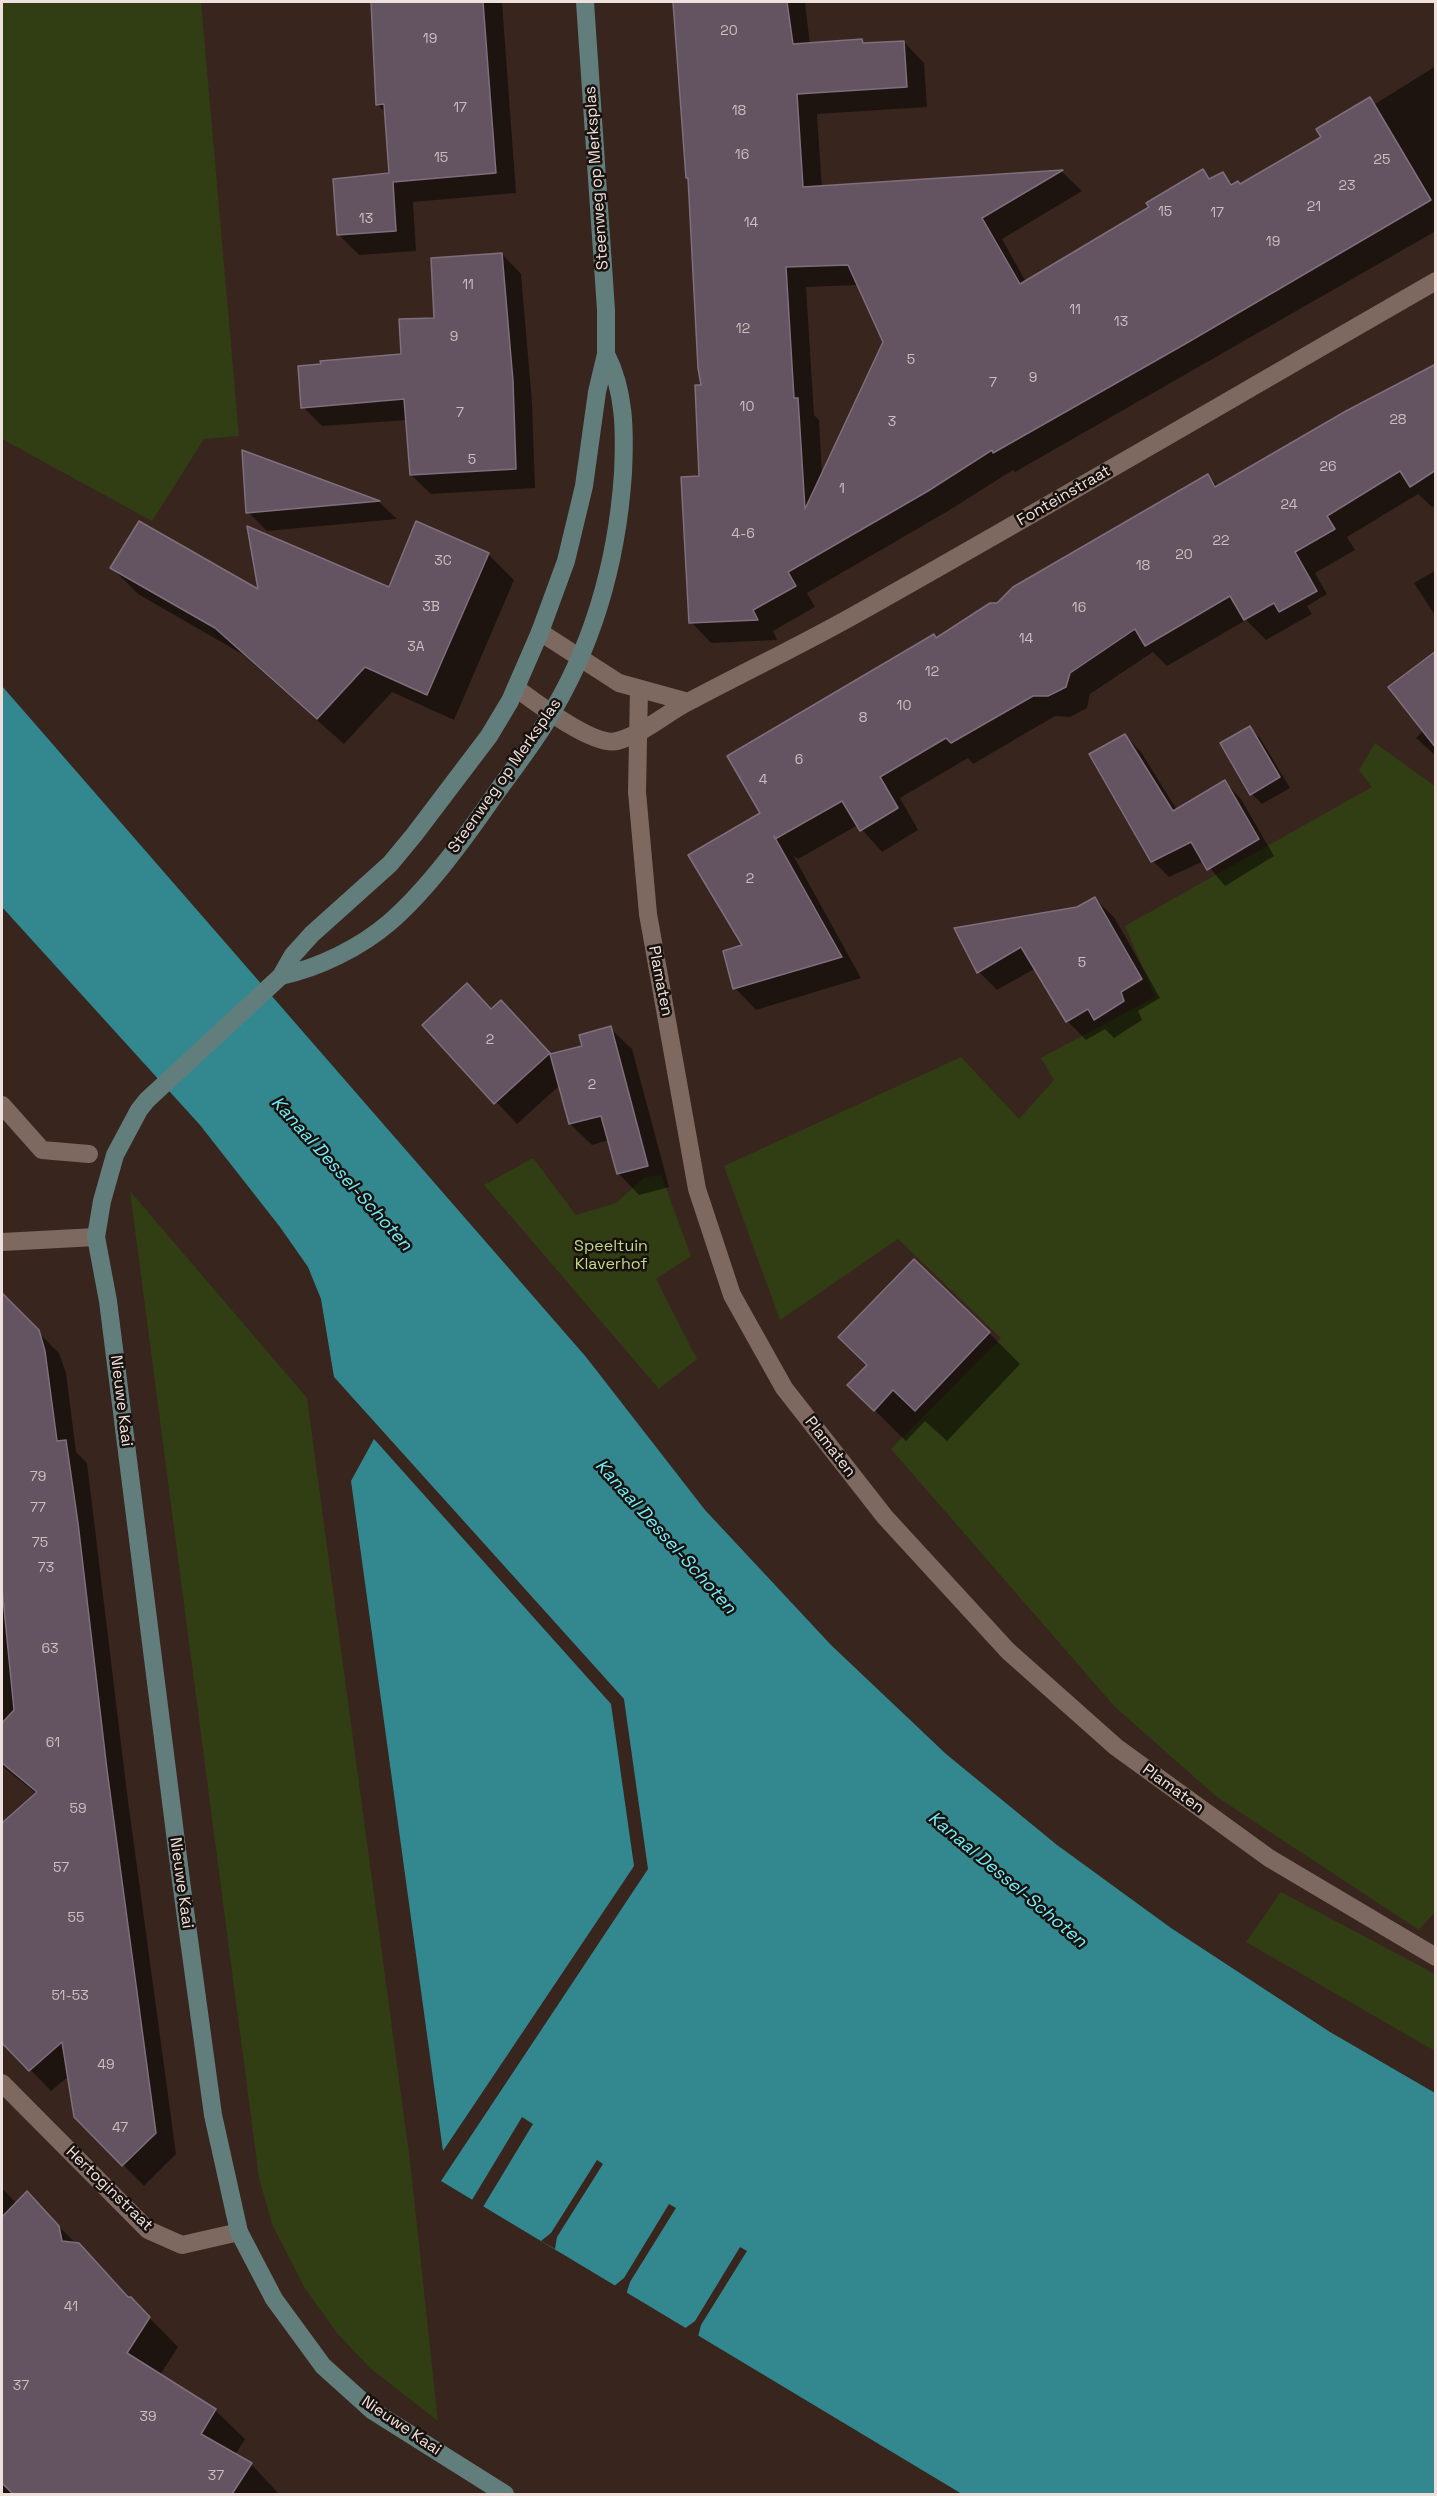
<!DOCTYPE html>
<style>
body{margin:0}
#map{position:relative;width:1437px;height:2496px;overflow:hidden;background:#38261e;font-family:"Space Grotesk",sans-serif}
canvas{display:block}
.frame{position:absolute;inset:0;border:3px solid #eee1dd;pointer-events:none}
</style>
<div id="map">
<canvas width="1437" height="2496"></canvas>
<div class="frame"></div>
</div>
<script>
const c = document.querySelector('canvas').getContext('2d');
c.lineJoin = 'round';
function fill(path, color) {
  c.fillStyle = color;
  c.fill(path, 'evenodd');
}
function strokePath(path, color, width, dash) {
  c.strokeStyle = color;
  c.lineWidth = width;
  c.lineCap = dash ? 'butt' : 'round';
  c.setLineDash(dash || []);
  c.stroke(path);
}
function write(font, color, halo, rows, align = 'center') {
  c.font = font + ' "Space Grotesk",sans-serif';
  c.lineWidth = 5;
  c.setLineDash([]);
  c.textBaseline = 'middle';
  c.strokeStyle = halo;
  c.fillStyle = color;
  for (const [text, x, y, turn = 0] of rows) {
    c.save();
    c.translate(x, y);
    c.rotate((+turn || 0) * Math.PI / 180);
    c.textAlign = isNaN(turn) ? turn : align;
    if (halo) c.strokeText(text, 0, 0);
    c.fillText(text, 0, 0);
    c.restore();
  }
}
const green = new Path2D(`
 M 2,2 L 201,2 L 239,436 L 204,439 L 152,521 L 2,439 Z
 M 1375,743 L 1436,787 L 1436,1911 L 1419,1930 L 1217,1797 L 1115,1707 L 891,1449 L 1001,1338 L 898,1239 L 780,1320 L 724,1166 L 961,1057 L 1019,1119 L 1054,1080 L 1041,1058 L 1155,997 L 1125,926 L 1372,787 L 1359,770 Z
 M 533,1158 L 576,1215 L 616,1203 L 645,1177 L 661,1175 L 691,1256 L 656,1279 L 697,1359 L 659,1389 L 484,1185 Z
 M 130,1191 L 307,1398 L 410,2161 L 438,2421 L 370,2368 L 337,2333 L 304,2287 L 272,2224 L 259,2178 Z
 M 1281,1892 L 1435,1974 L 1435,2051 L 1246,1942 Z`);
const water = new Path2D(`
 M 2,686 L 586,1357 L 705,1510 L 831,1645 L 946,1754 L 1057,1845 L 1171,1928 L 1330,2032 L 1435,2093 L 1435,2494 L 962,2494 L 441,2181 L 648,1869 L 624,1699 L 334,1377 L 321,1299 L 308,1267 L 280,1227 L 200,1125 L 2,907 Z
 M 374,1439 L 611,1704 L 634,1866 L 443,2151 L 351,1481 Z`);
const pier = new Path2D(`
 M 522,2117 L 533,2124 L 483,2207 L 472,2200 Z
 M 597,2160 L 603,2164 L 557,2237 L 555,2249 L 541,2241 L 551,2233 Z
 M 669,2204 L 676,2208 L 630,2282 L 626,2295 L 613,2287 L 624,2278 Z
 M 740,2247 L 747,2251 L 701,2325 L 698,2337 L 684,2329 L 695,2321 Z`);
const shadow = new Path2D(`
 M 372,2 L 502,2 L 516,193 L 413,202 L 416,251 L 359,255 L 339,235 L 390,175 L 386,113 L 377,104 Z
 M 675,2 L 805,2 L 810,45 L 861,41 L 865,44 L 904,42 L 924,63 L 927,107 L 817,114 L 822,188 L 1062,172 L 1082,191 L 1002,239 L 1026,282 L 1151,207 L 1203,171 L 1212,180 L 1222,174 L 1234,185 L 1240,186 L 1323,138 L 1370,99 L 1375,104 L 1436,66 L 1436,231 L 1015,472 L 1013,470 L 948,511 L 807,593 L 815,607 L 773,631 L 777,640 L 711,643 L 691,622 L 700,477 L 703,387 ZM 859,285 L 885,342 L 822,476 L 819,420 L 814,415 L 806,287 Z
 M 502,254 L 521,274 L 532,402 L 535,488 L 431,494 L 411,475 L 407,420 L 322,426 L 303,407 L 403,355 Z
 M 1436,366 L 1436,505 L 1432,507 L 1418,494 L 1347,537 L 1355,550 L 1315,573 L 1327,594 L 1307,606 L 1312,614 L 1266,640 L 1246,620 L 1167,666 L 1153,652 L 1090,694 L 1087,708 L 1070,717 L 1055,716 L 973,764 L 968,758 L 900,798 L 918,830 L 882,852 L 858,825 L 798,859 L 793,855 L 861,978 L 756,1010 L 735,988 L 744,946 L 762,813 L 937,639 L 1208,476 L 1219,487 Z
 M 244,452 L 379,502 L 397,519 L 267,531 L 248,512 Z
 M 488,554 L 514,580 L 454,720 L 392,692 L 344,744 L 242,654 L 138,594 L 112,568 L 260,592 L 390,589 Z
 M 1436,570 L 1436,617 L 1414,583 Z
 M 1436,718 L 1436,756 L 1416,738 Z
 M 1250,728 L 1260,738 L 1290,788 L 1262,804 L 1252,794 Z
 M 1125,735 L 1141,752 L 1177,810 L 1225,782 L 1241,799 L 1274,856 L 1225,886 L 1204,861 L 1169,877 L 1153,861 Z
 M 1095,899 L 1114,917 L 1160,998 L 1138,1011 L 1142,1020 L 1114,1038 L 1105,1029 L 1086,1040 L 1067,1021 L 1036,968 L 997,990 L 979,972 Z
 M 492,1011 L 522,1024 L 551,1055 L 584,1047 L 610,1028 L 632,1049 L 669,1187 L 639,1195 L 618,1173 L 609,1140 L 592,1145 L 570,1124 L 560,1085 L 517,1124 L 424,1025 Z
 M 9,1316 L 24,1318 L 59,1353 L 66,1373 L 76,1452 L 87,1463 L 127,1793 L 176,2154 L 144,2186 L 75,2116 L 69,2076 L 51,2091 L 2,2041 L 2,1825 L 37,1794 L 2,1766 L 2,1493 L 14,1481 L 2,1468 L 2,1317 Z
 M 989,1333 L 1020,1364 L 947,1441 L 925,1421 L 906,1441 L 849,1385 Z
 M 2,2188 L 17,2204 L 27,2194 L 178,2347 L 160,2375 L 215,2410 L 245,2439 L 235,2455 L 251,2464 L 279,2494 L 2,2494 Z`);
const building = new Path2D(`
 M 371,2 L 483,2 L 496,173 L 393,182 L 396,231 L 337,235 L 333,179 L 389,173 L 384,104 L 376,105 Z
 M 673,2 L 787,2 L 793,44 L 862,39 L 863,43 L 904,41 L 907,87 L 797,94 L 803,187 L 1063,170 L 982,218 L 1020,284 L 1149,207 L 1146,203 L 1203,169 L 1209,179 L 1223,172 L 1231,185 L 1238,181 L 1240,184 L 1321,137 L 1316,129 L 1370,97 L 1431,200 L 1185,344 L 993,453 L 992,450 L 928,491 L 788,572 L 796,586 L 753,610 L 758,620 L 689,623 L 681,477 L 699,476 L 695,385 L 701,385 L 698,368 L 688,178 L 686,178 ZM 848,265 L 883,342 L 805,509 L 798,398 L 794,398 L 786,267 Z
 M 502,253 L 513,381 L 516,469 L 410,475 L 404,399 L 301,408 L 298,366 L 321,364 L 320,361 L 401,354 L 399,319 L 434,318 L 431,258 Z
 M 1436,364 L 1436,470 L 1410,487 L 1400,471 L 1327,516 L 1335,529 L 1295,552 L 1317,591 L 1279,612 L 1274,603 L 1244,620 L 1230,596 L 1145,646 L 1135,629 L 1070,673 L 1066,687 L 1048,696 L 1033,696 L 951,743 L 946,738 L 880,777 L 898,808 L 860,831 L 842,801 L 775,839 L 774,836 L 842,957 L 733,989 L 723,951 L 742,945 L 688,855 L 760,813 L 727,756 L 934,634 L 936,638 L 990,603 L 997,603 L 1013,587 L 1208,474 L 1215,487 L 1346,411 Z
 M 242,450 L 380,501 L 246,513 Z
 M 139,521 L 258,589 L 247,526 L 389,587 L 416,521 L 489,553 L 427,695 L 365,667 L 317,719 L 215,628 L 110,568 Z
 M 1436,651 L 1436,748 L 1388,687 Z
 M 1250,726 L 1280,777 L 1250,795 L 1220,743 Z
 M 1125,734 L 1173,811 L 1225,780 L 1259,839 L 1207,870 L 1191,842 L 1151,862 L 1089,754 Z
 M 1095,897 L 1142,979 L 1121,992 L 1124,1001 L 1094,1020 L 1088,1009 L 1066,1022 L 1021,947 L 977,973 L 954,928 L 1077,907 Z
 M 467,983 L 491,1009 L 501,1000 L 550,1053 L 494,1104 L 422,1025 Z
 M 611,1026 L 648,1166 L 617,1174 L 601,1116 L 569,1124 L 550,1054 L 582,1046 L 579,1035 Z
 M 914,1259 L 990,1332 L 915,1411 L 893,1390 L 874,1411 L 847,1385 L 867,1365 L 838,1337 Z
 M 2,1293 L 39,1330 L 45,1351 L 57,1441 L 66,1440 L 78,1523 L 107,1770 L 156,2133 L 122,2166 L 74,2117 L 62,2042 L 29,2071 L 2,2043 L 2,1823 L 37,1792 L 2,1763 L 2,1723 L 14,1710 L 2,1588 Z
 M 27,2191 L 59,2226 L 62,2241 L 79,2243 L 128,2297 L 131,2297 L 150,2317 L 127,2353 L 216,2409 L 201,2434 L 252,2463 L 232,2494 L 13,2494 L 2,2483 L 2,2217 Z`);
const lane = new Path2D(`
 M 2,1105 L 42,1150 L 89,1154`);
const street = new Path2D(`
 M 540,632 L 619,683 L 688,702
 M 516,688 C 535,702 594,747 617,741 C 644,734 667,712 692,700 C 745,672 799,646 851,617 C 1047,507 1241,393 1436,281
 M 639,689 L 637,792 L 648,914 L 697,1189 L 732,1295 L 784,1388 L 885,1517 L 1008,1651 L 1116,1747 L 1269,1858 L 1436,1957
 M 2,1242 L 96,1237
 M 2,2083 L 148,2230 L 182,2245 L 239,2232`);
const secondary = new Path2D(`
 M 281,976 C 318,968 360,948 390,922 C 428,889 465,838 494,796 C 511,772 530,748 546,722 C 593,647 617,561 623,473 C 625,432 625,391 606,354
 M 505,2494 L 373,2411 L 323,2366 L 274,2299 L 239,2232 L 213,2115 L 181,1881 L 108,1301 L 96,1237 L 102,1201 L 115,1155 L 139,1110 L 147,1100 L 281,976 L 293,955 L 312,934 L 390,864 L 414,835 L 489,736 L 510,701 L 540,632 L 566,561 L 584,486 L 597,392 L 606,354 L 606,310 L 585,2`);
const numberNames = [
 ["20",729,31],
 ["19",430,39],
 ["17",460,108],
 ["18",739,111],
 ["16",742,155],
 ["15",441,158],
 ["25",1382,160],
 ["23",1347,186],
 ["21",1314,207],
 ["15",1165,212],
 ["17",1217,213],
 ["13",366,219],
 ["14",751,223],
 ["19",1273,242],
 ["11",468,285],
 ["11",1075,310],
 ["13",1121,322],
 ["12",743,329],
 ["9",454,337],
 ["5",911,360],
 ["9",1033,378],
 ["7",993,383],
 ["10",747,407],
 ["7",460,413],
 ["28",1398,420],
 ["3",892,422],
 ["5",472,460],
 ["26",1328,467],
 ["1",842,489],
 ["24",1289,505],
 ["4-6",743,534],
 ["22",1221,541],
 ["20",1184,555],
 ["3C",443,561],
 ["18",1143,566],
 ["3B",431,607],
 ["16",1079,608],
 ["14",1026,639],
 ["3A",416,647],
 ["12",932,672],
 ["10",904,706],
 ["8",863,718],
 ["6",799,760],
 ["4",763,780],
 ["2",750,879],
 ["5",1082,963],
 ["2",490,1040],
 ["2",592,1085],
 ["79",38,1477],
 ["77",38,1508],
 ["75",40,1543],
 ["73",46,1568],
 ["63",50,1649],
 ["61",53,1743],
 ["59",78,1809],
 ["57",61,1868],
 ["55",76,1918],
 ["51-53",70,1996],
 ["49",106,2065],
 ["47",120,2128],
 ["41",71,2307],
 ["37",21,2386],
 ["39",148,2417],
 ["37",216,2476]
];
const streetNames = [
 ["Steenweg op Merksplas",597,178,-94],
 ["Fonteinstraat",1064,496,-30],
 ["Steenweg op Merksplas",505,776,-55],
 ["Plamaten",660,981,79],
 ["Nieuwe Kaai",121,1401,83],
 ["Plamaten",830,1447,52],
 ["Plamaten",1173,1789,36],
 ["Nieuwe Kaai",181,1883,82],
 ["Hertoginstraat",109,2189,44],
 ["Nieuwe Kaai",401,2426,34]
];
const parkNames = [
 ["Speeltuin",611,1247],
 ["Klaverhof",611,1265]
];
const waterNames = [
 ["Kanaal Dessel-Schoten",341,1174,48],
 ["Kanaal Dessel-Schoten",665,1537,48],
 ["Kanaal Dessel-Schoten",1007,1880,40]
];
fill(green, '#313d13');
fill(water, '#338890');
fill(pier, '#38261e');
fill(shadow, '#0007');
fill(building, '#645462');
strokePath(building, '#7f6e7c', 1.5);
strokePath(lane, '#7e6960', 18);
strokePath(street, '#7e6960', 18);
strokePath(secondary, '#627e7c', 18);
write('14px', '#ccbebe', null, numberNames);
write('16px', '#eee1dd', '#19110e', streetNames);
write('16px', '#c0db88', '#19110e', parkNames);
write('italic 18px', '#71ecf8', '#19110e', waterNames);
</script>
